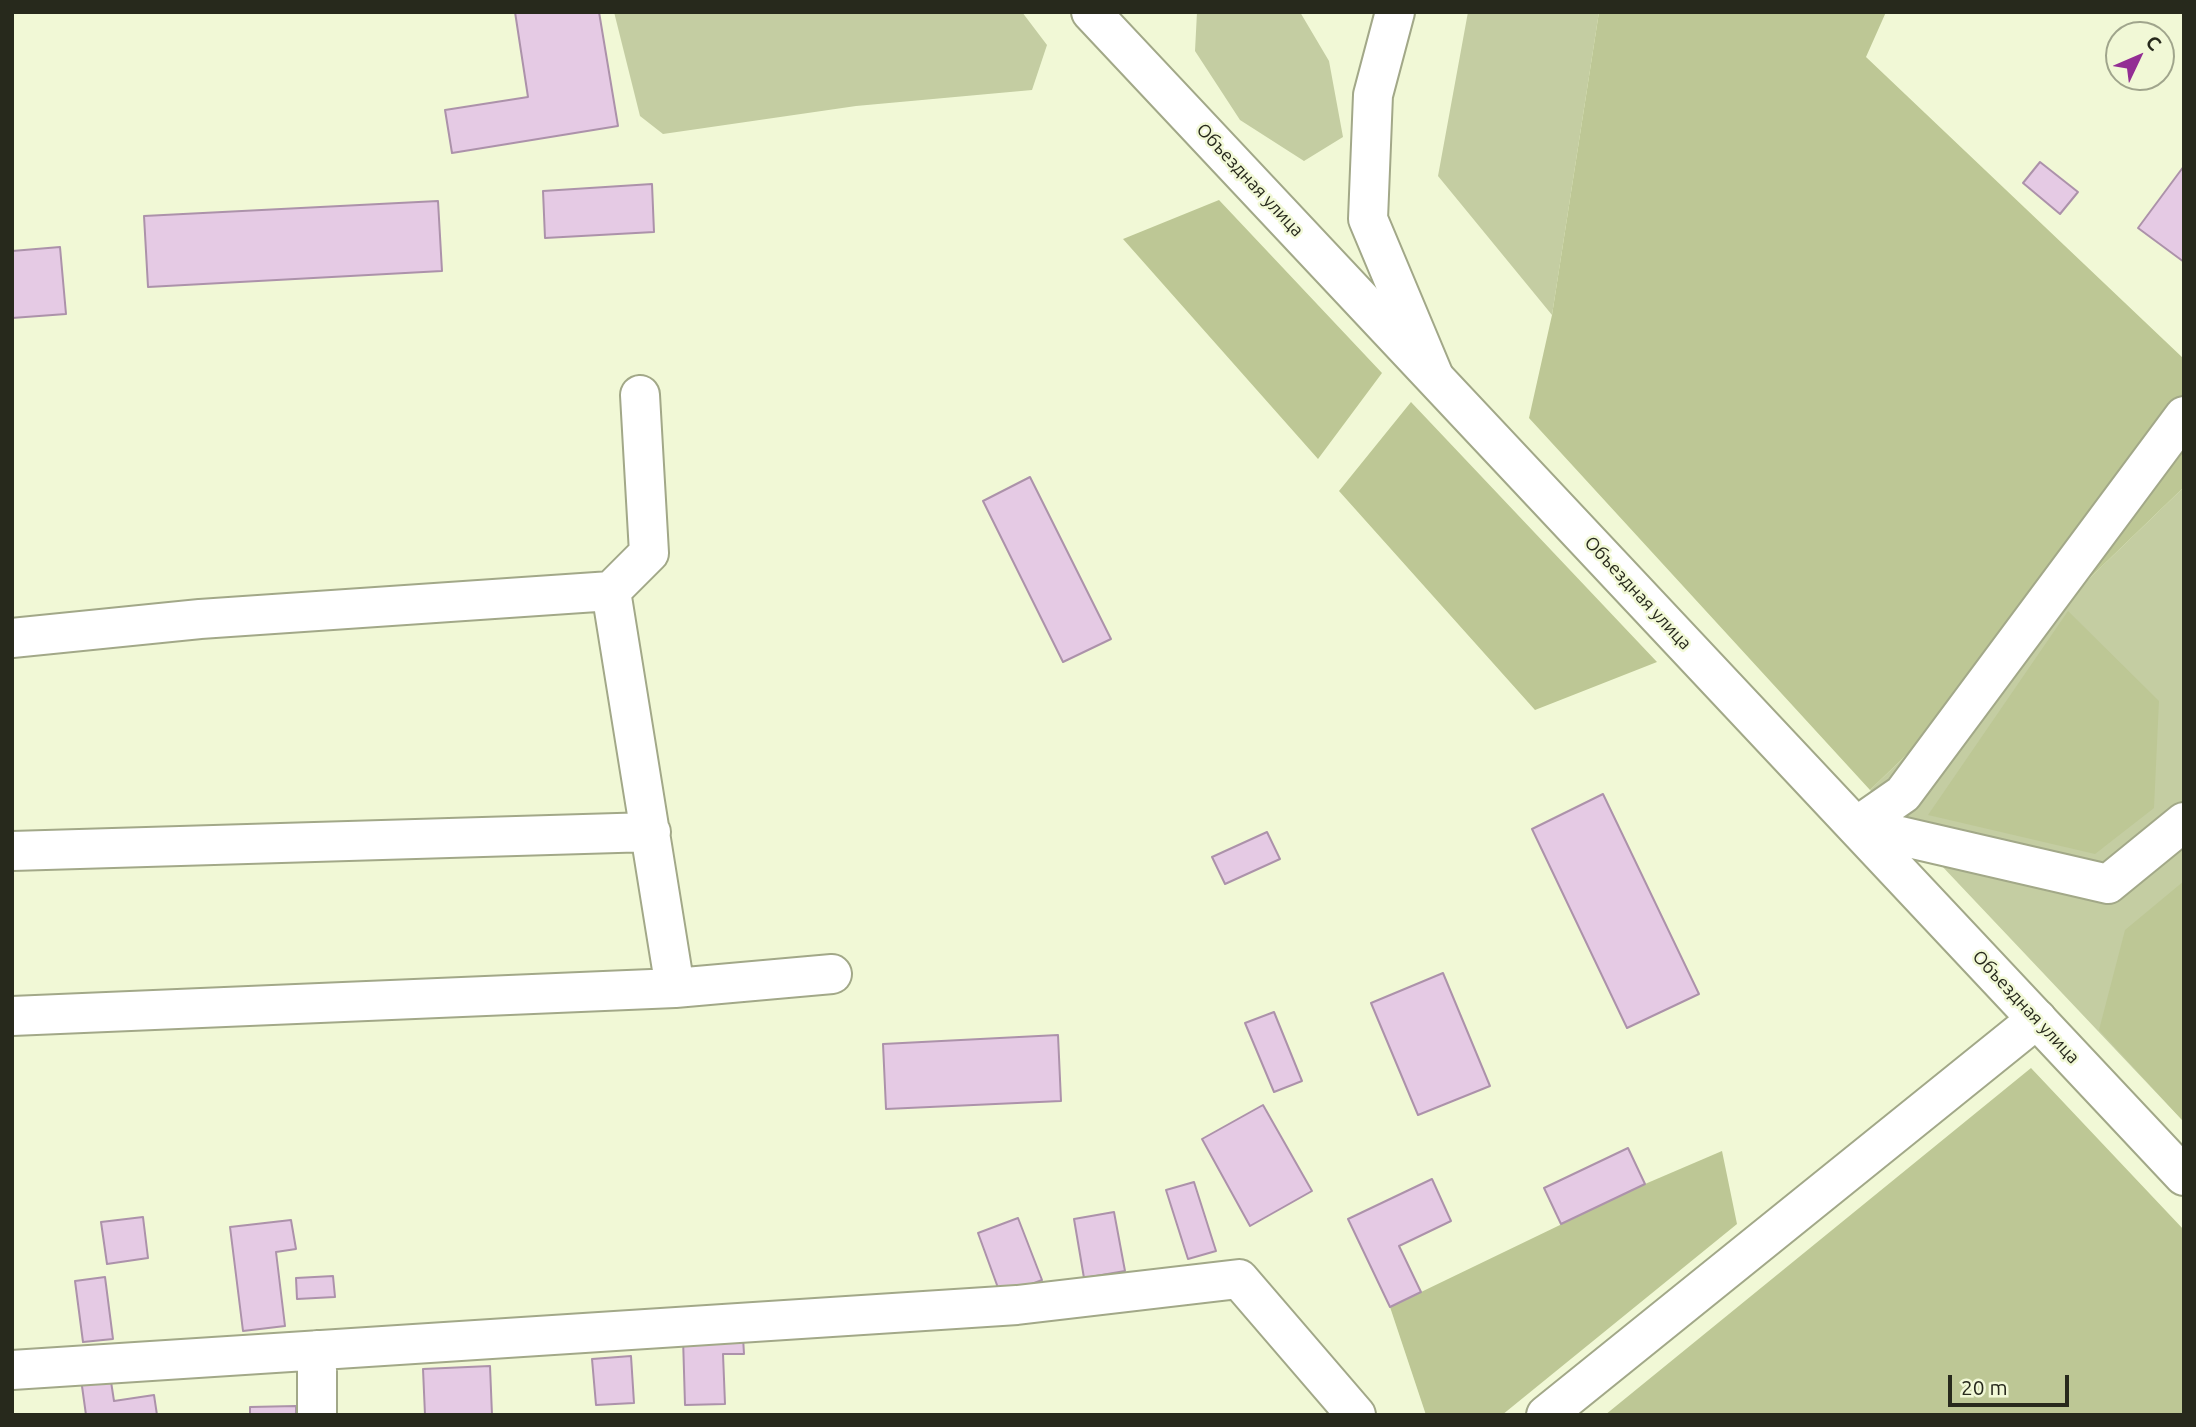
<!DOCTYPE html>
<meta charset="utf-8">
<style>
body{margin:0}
#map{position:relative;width:2196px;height:1427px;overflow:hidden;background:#f1f8d6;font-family:Ubuntu,sans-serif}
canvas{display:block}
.frame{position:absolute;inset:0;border:14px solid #27291c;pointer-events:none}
.north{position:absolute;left:2105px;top:21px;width:70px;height:70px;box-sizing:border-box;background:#f1f8d6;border:2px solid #a0a58c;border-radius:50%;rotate:46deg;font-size:19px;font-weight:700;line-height:28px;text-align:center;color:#27291c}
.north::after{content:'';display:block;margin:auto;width:24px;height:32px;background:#932e94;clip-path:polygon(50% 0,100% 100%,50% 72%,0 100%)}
.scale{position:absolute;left:1948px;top:1375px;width:121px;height:32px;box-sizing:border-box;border:4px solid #27291c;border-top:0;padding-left:9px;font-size:21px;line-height:24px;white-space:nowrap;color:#27291c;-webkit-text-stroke:5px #f1f8d6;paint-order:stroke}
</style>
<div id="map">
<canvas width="2196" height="1427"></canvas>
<div class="frame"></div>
<div class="north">С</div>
<div class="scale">20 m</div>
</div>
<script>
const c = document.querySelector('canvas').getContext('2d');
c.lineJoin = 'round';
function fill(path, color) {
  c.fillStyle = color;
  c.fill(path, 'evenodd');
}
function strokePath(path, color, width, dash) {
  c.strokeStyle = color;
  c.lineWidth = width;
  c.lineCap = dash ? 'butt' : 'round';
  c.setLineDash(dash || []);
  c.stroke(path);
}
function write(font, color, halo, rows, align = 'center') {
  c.font = font + ' Ubuntu,sans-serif';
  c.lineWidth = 5;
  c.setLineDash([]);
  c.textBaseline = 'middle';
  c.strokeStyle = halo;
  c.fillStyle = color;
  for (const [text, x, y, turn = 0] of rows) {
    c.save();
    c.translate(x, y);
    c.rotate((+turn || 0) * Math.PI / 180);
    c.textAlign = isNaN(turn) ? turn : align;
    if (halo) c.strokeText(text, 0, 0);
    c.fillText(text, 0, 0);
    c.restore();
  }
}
const green = new Path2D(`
 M 614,12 L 1022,12 L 1047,45 L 1032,90 L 856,106 L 663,134 L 640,116 Z
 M 1197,12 L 1300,12 L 1329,61 L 1343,137 L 1304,161 L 1240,120 L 1195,51 Z
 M 1468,12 L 1599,12 L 1552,315 L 1438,176 Z
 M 2184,487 L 2184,1122 L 1870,790 Z`);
const forest = new Path2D(`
 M 1599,12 L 1886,12 L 1866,57 L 2184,359 L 2184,487 L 1870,790 L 1529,418 L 1552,315 Z
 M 1219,200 L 1382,373 L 1318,459 L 1123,239 Z
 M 1411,402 L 1657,662 L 1535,710 L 1339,491 Z
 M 2068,611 L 2159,701 L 2154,808 L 2095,854 L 1928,815 Z
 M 2184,881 L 2184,1122 L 2099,1030 L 2125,930 Z
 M 2031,1068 L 2184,1230 L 2184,1415 L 1605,1415 Z
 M 1722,1151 L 1737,1224 L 1502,1415 L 1426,1415 L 1390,1307 L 1645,1184 Z`);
const building = new Path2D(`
 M 515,12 L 599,12 L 618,126 L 452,153 L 445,110 L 528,97 Z
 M 2040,162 L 2078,192 L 2060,214 L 2023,183 Z
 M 2184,166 L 2184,262 L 2138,228 Z
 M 652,184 L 654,232 L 545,238 L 543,191 Z
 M 438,201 L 442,271 L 148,287 L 144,216 Z
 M 60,247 L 66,314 L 12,318 L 12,251 Z
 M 1030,477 L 1111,639 L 1063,662 L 983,501 Z
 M 1603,794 L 1699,994 L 1627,1028 L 1532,829 Z
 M 1267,832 L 1280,859 L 1225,884 L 1212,857 Z
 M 1443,973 L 1490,1086 L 1418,1115 L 1371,1003 Z
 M 1274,1012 L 1302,1081 L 1274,1092 L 1245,1023 Z
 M 1058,1035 L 1061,1101 L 886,1109 L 883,1044 Z
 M 1263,1105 L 1312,1191 L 1250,1226 L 1202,1139 Z
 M 1628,1148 L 1645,1184 L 1561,1224 L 1544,1188 Z
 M 1432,1179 L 1451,1221 L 1399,1246 L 1421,1292 L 1390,1307 L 1348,1219 Z
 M 1194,1182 L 1216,1251 L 1188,1259 L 1166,1190 Z
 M 1114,1212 L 1125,1271 L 1084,1278 L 1074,1219 Z
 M 143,1217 L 148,1258 L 107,1264 L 101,1222 Z
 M 1018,1218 L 1042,1280 L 1001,1296 L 978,1233 Z
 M 291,1220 L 296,1249 L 276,1252 L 285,1326 L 243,1331 L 230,1227 Z
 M 333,1276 L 335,1297 L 297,1299 L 296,1278 Z
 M 105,1277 L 113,1339 L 83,1342 L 75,1281 Z
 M 743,1337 L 744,1354 L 723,1354 L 725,1404 L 685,1405 L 683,1338 Z
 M 631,1356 L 634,1403 L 596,1405 L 592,1359 Z
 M 490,1366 L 492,1415 L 425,1415 L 423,1369 Z
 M 110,1375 L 114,1401 L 154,1395 L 157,1415 L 86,1415 L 81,1379 Z
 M 296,1406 L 296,1415 L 250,1415 L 250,1407 Z`);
const minor = new Path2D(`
 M 1395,12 L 1373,95 L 1368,219 L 1433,374
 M 611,591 L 649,553 L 640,395
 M 12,638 L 200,619 L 611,591 L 675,988 L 12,1016
 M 1857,826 L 1903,794 L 2184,416
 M 1857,826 L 2108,884 L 2184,822
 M 12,851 L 651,832
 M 675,988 L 832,974
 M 317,1350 L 317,1415
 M 12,1370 L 1017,1305 L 1239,1279 L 1356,1415
 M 1546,1415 L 2037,1019`);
const major = new Path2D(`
 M 1091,12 L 2184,1176`);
const streetNames = [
 ["Объездная улица",1250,180,47],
 ["Объездная улица",1638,593,47],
 ["Объездная улица",2026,1007,47]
];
fill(green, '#c4cda2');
fill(forest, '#bdc795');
fill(building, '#e5cae4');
strokePath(building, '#ac92aa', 2);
strokePath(minor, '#a2a888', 42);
strokePath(major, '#a2a888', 42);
strokePath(minor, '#fff', 38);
strokePath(major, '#fff', 38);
write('18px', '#27291c', '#f1f8d6', streetNames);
</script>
